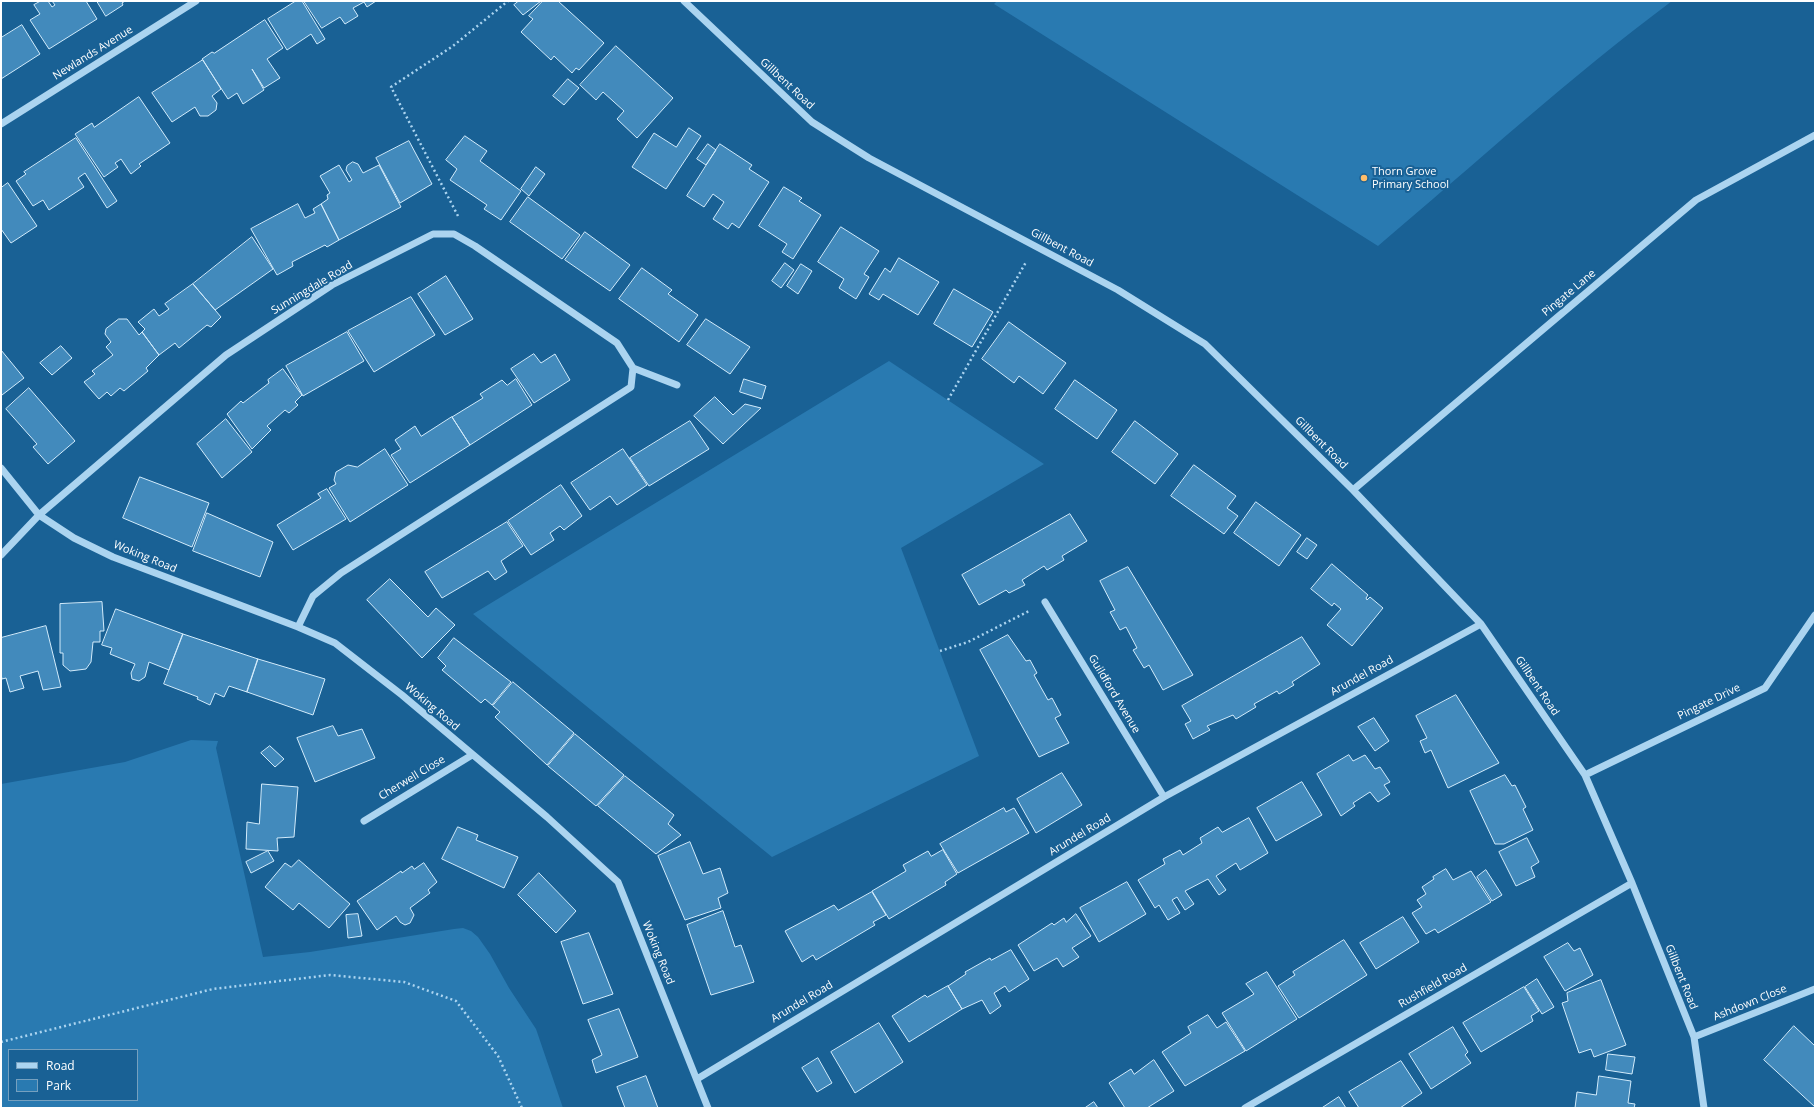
<!DOCTYPE html>
<style>
body{margin:0}
#map{position:relative;width:1816px;height:1109px;overflow:hidden;background:#196195;font-family:"Open Sans",sans-serif}
canvas{display:block}
.frame{position:absolute;inset:0;border:2px solid #fff;pointer-events:none}
.legend{position:absolute;left:8px;top:1049px;width:130px;height:52px;box-sizing:border-box;background:#196195;border:1px solid #75a0bf;margin:0;padding:5px 7px;list-style:none;font-size:12px;color:#fff}
.legend li{display:flex;align-items:center;gap:8px;height:20px}
.legend b{width:20px;border:1px solid #75a0bf}
</style>
<div id="map">
<canvas width="1816" height="1109"></canvas>
<div class="frame"></div>
<ul class="legend">
<li><b style="height:5px;background:#abd4f0"></b>Road</li>
<li><b style="height:11px;background:#297ab1"></b>Park</li>
</ul>
</div>
<script>
const c = document.querySelector('canvas').getContext('2d');
c.lineJoin = 'round';
function fill(path, color) {
  c.fillStyle = color;
  c.fill(path, 'evenodd');
}
function strokePath(path, color, width, dash) {
  c.strokeStyle = color;
  c.lineWidth = width;
  c.lineCap = dash ? 'butt' : 'round';
  c.setLineDash(dash || []);
  c.stroke(path);
}
function write(font, color, halo, rows, align = 'center') {
  c.font = font + ' "Open Sans",sans-serif';
  c.lineWidth = 4;
  c.setLineDash([]);
  c.textBaseline = 'middle';
  c.strokeStyle = halo;
  c.fillStyle = color;
  for (const [text, x, y, turn = 0] of rows) {
    c.save();
    c.translate(x, y);
    c.rotate((+turn || 0) * Math.PI / 180);
    c.textAlign = isNaN(turn) ? turn : align;
    if (halo) c.strokeText(text, 0, 0);
    c.fillText(text, 0, 0);
    c.restore();
  }
}
const green = new Path2D(`
 M 997,1 L 1672,1 C 1570,77 1475,164 1378,246 L 994,4 Z
 M 889,361 L 1044,464 L 901,548 L 979,756 L 772,857 L 473,614 Z
 M 191,740 L 218,741 L 216,748 L 263,957 L 310,952 L 454,929 L 463,928 L 471,931 L 478,937 L 490,954 L 509,988 L 536,1029 L 563,1108 L 1,1108 L 1,784 L 125,762 ZM 9,1050 L 137,1050 L 137,1100 L 9,1100 Z`);
const building = new Path2D(`
 M 41,1 L 48,1 L 52,7 L 55,5 L 52,1 L 86,1 L 97,19 L 49,49 L 30,20 L 40,14 L 34,5 Z
 M 97,1 L 125,1 L 122,3 L 123,5 L 106,16 Z
 M 296,1 L 302,1 L 325,39 L 317,44 L 311,34 L 287,50 L 268,19 Z
 M 304,1 L 376,1 L 367,7 L 364,2 L 353,8 L 358,16 L 345,24 L 340,17 L 322,28 Z
 M 519,1 L 541,1 L 523,15 L 514,5 Z
 M 543,1 L 558,1 L 604,43 L 579,70 L 576,68 L 572,73 L 554,56 L 551,60 L 521,32 L 533,19 L 529,16 Z
 M 265,20 L 283,48 L 267,59 L 280,78 L 264,88 L 252,69 L 264,90 L 243,104 L 237,93 L 228,99 L 202,59 L 212,52 L 214,53 Z
 M 22,25 L 40,54 L 1,79 L 1,38 Z
 M 616,46 L 673,98 L 637,138 L 617,119 L 624,111 L 603,92 L 596,100 L 580,85 Z
 M 203,60 L 221,89 L 212,96 L 217,103 L 216,110 L 208,116 L 200,116 L 195,107 L 172,122 L 152,93 Z
 M 568,79 L 579,88 L 564,105 L 553,96 Z
 M 139,97 L 170,143 L 139,164 L 141,166 L 131,174 L 121,159 L 115,163 L 118,167 L 104,177 L 75,134 L 92,123 L 94,127 Z
 M 689,128 L 701,136 L 666,189 L 632,167 L 654,133 L 676,147 Z
 M 465,136 L 487,151 L 480,161 L 521,191 L 501,220 L 484,209 L 487,205 L 450,180 L 457,169 L 446,160 Z
 M 76,138 L 117,201 L 107,208 L 85,173 L 78,178 L 84,187 L 49,210 L 43,200 L 33,206 L 16,181 L 26,174 L 24,172 Z
 M 409,141 L 432,184 L 400,203 L 376,158 Z
 M 708,144 L 716,150 L 706,165 L 697,159 Z
 M 720,144 L 752,165 L 749,169 L 769,182 L 739,228 L 732,223 L 728,229 L 713,219 L 724,202 L 713,194 L 704,207 L 687,196 Z
 M 353,162 L 358,164 L 363,173 L 379,165 L 401,207 L 339,240 L 321,204 L 328,199 L 327,195 L 330,193 L 320,176 L 339,165 L 349,182 L 352,180 L 346,170 L 347,166 Z
 M 536,167 L 545,174 L 529,196 L 521,189 Z
 M 8,183 L 37,226 L 11,243 L 1,229 L 1,188 Z
 M 784,187 L 802,198 L 799,201 L 821,215 L 793,259 L 782,252 L 787,244 L 759,226 Z
 M 528,197 L 580,235 L 562,259 L 510,222 Z
 M 298,204 L 305,218 L 315,213 L 313,209 L 321,204 L 339,240 L 327,247 L 325,245 L 292,262 L 293,266 L 277,275 L 251,229 Z
 M 841,227 L 879,251 L 864,274 L 869,277 L 856,299 L 839,288 L 844,279 L 818,262 Z
 M 585,232 L 630,265 L 610,291 L 565,260 Z
 M 252,237 L 273,269 L 215,310 L 193,284 Z
 M 899,258 L 939,282 L 918,315 L 883,294 L 879,300 L 869,294 L 885,268 L 890,272 Z
 M 785,263 L 794,270 L 781,288 L 772,281 Z
 M 801,264 L 812,271 L 798,294 L 787,286 Z
 M 642,268 L 672,290 L 668,294 L 698,315 L 679,342 L 619,299 Z
 M 446,276 L 473,319 L 445,335 L 418,294 Z
 M 193,284 L 221,317 L 211,327 L 207,325 L 179,348 L 175,343 L 159,355 L 142,332 L 145,329 L 138,322 L 154,309 L 159,316 L 169,309 L 165,304 Z
 M 954,289 L 993,312 L 972,347 L 934,324 Z
 M 411,297 L 435,335 L 374,372 L 348,331 Z
 M 119,319 L 127,319 L 139,335 L 142,332 L 159,355 L 146,368 L 148,371 L 124,391 L 120,388 L 111,396 L 107,392 L 99,399 L 84,382 L 95,374 L 92,371 L 113,355 L 106,347 L 111,342 L 105,334 L 106,329 Z
 M 706,319 L 750,347 L 730,374 L 687,345 Z
 M 1009,322 L 1066,363 L 1043,394 L 1019,376 L 1014,383 L 982,359 Z
 M 347,332 L 364,361 L 303,396 L 286,366 Z
 M 61,346 L 72,358 L 52,375 L 40,363 Z
 M 1,350 L 24,378 L 2,395 L 1,394 Z
 M 534,354 L 541,363 L 555,354 L 570,380 L 534,403 L 511,369 Z
 M 283,369 L 302,395 L 295,402 L 298,405 L 289,413 L 285,410 L 267,426 L 271,430 L 252,449 L 227,414 L 241,401 L 243,403 L 269,383 L 268,380 Z
 M 516,379 L 532,405 L 470,445 L 452,417 L 483,398 L 480,394 L 502,380 L 507,385 Z
 M 744,379 L 766,386 L 762,399 L 740,392 Z
 M 1075,380 L 1117,410 L 1097,439 L 1055,409 Z
 M 29,388 L 75,441 L 48,464 L 33,447 L 37,444 L 6,409 Z
 M 715,397 L 733,415 L 745,404 L 761,408 L 723,444 L 694,416 Z
 M 452,417 L 470,445 L 410,483 L 391,455 L 401,449 L 395,440 L 415,426 L 421,436 Z
 M 226,419 L 252,452 L 222,478 L 197,444 Z
 M 690,421 L 709,449 L 649,486 L 630,458 Z
 M 1135,421 L 1178,454 L 1155,484 L 1112,452 Z
 M 385,449 L 408,485 L 350,522 L 329,488 L 336,484 L 334,480 L 336,472 L 348,465 L 357,467 Z
 M 623,449 L 647,485 L 617,505 L 610,496 L 590,510 L 571,483 Z
 M 1194,465 L 1236,496 L 1227,508 L 1238,516 L 1224,534 L 1171,496 Z
 M 140,477 L 209,503 L 192,547 L 123,518 Z
 M 561,485 L 582,516 L 564,530 L 560,526 L 550,533 L 554,540 L 531,555 L 508,521 Z
 M 327,489 L 346,519 L 293,550 L 277,525 L 321,498 L 318,494 Z
 M 1256,502 L 1301,535 L 1279,566 L 1234,533 Z
 M 207,513 L 273,542 L 260,577 L 193,551 Z
 M 1070,514 L 1087,541 L 1062,556 L 1064,560 L 1047,570 L 1044,566 L 1022,580 L 1025,585 L 1009,593 L 1006,590 L 979,605 L 962,575 Z
 M 507,522 L 523,546 L 501,561 L 507,572 L 495,580 L 488,571 L 442,598 L 425,572 Z
 M 1307,538 L 1317,545 L 1307,559 L 1297,552 Z
 M 1332,564 L 1368,595 L 1366,598 L 1367,600 L 1370,597 L 1383,608 L 1352,646 L 1327,625 L 1341,609 L 1334,603 L 1332,606 L 1311,589 Z
 M 1128,567 L 1193,675 L 1163,690 L 1149,665 L 1144,668 L 1133,650 L 1137,648 L 1126,627 L 1120,630 L 1110,612 L 1115,610 L 1100,581 Z
 M 390,579 L 428,617 L 436,608 L 455,625 L 422,658 L 367,600 Z
 M 102,602 L 104,631 L 100,631 L 100,642 L 93,642 L 91,662 L 86,669 L 70,671 L 63,665 L 63,653 L 60,653 L 60,604 Z
 M 116,609 L 183,634 L 169,670 L 149,662 L 145,677 L 139,681 L 132,679 L 131,673 L 135,664 L 110,654 L 112,648 L 102,645 Z
 M 46,626 L 61,687 L 43,690 L 38,671 L 20,676 L 24,688 L 10,692 L 6,678 L 2,679 L 1,674 L 1,638 Z
 M 183,634 L 258,659 L 247,692 L 229,686 L 224,697 L 215,693 L 210,705 L 197,699 L 198,697 L 164,684 Z
 M 1008,635 L 1026,661 L 1030,660 L 1037,673 L 1034,675 L 1048,700 L 1052,698 L 1061,715 L 1055,718 L 1069,743 L 1039,757 L 980,650 Z
 M 1302,637 L 1320,664 L 1292,682 L 1294,685 L 1279,694 L 1277,691 L 1254,704 L 1256,707 L 1236,719 L 1233,715 L 1207,726 L 1210,730 L 1193,739 L 1185,724 L 1191,721 L 1182,706 Z
 M 454,638 L 511,682 L 492,705 L 485,699 L 481,703 L 442,670 L 446,666 L 438,658 Z
 M 258,659 L 325,679 L 313,715 L 247,692 Z
 M 513,682 L 574,733 L 547,765 L 495,717 L 500,712 L 493,706 Z
 M 1456,695 L 1499,763 L 1448,788 L 1431,750 L 1425,753 L 1420,741 L 1427,738 L 1416,716 Z
 M 1374,718 L 1389,741 L 1375,751 L 1358,727 Z
 M 333,726 L 338,736 L 362,729 L 375,758 L 315,782 L 297,738 Z
 M 575,734 L 624,775 L 596,806 L 548,766 Z
 M 270,746 L 284,759 L 275,767 L 261,753 Z
 M 1349,755 L 1353,761 L 1365,755 L 1375,769 L 1380,767 L 1390,782 L 1384,785 L 1390,794 L 1378,802 L 1370,792 L 1353,803 L 1355,806 L 1341,816 L 1317,774 Z
 M 1062,773 L 1082,805 L 1036,833 L 1017,799 Z
 M 1505,775 L 1512,786 L 1515,785 L 1526,807 L 1523,809 L 1533,830 L 1504,844 L 1495,844 L 1470,791 Z
 M 625,776 L 674,815 L 668,824 L 681,835 L 656,854 L 598,806 Z
 M 1302,782 L 1322,815 L 1276,841 L 1257,808 Z
 M 262,784 L 298,787 L 294,837 L 277,838 L 278,851 L 246,849 L 247,822 L 259,824 Z
 M 1004,808 L 1006,812 L 1014,808 L 1029,833 L 958,873 L 940,844 Z
 M 1249,818 L 1268,853 L 1240,870 L 1236,863 L 1216,876 L 1226,890 L 1219,895 L 1208,879 L 1185,891 L 1194,904 L 1185,910 L 1177,897 L 1172,900 L 1180,913 L 1168,920 L 1159,905 L 1155,908 L 1138,880 L 1165,864 L 1163,859 L 1180,850 L 1183,855 L 1202,843 L 1200,838 L 1218,827 L 1222,832 Z
 M 458,827 L 478,835 L 476,840 L 518,857 L 504,888 L 442,859 Z
 M 1527,838 L 1539,862 L 1531,867 L 1535,877 L 1516,886 L 1499,852 Z
 M 690,842 L 703,874 L 720,868 L 728,893 L 718,898 L 721,908 L 685,920 L 658,856 Z
 M 943,850 L 957,874 L 945,882 L 946,885 L 889,919 L 872,891 L 906,871 L 903,865 L 928,851 L 931,856 Z
 M 268,851 L 274,861 L 251,873 L 246,862 Z
 M 299,860 L 350,904 L 329,928 L 299,903 L 293,910 L 265,887 L 285,863 L 291,867 Z
 M 424,863 L 437,882 L 428,890 L 430,893 L 410,908 L 414,915 L 410,923 L 405,925 L 400,922 L 396,916 L 377,930 L 357,901 L 401,871 L 402,873 L 412,866 L 414,869 Z
 M 1446,869 L 1453,880 L 1471,871 L 1491,902 L 1438,933 L 1435,929 L 1426,934 L 1412,913 L 1422,907 L 1417,900 L 1426,894 L 1422,887 L 1434,879 L 1433,877 Z
 M 1486,870 L 1502,895 L 1492,901 L 1477,877 Z
 M 539,873 L 576,911 L 556,933 L 518,895 Z
 M 1127,882 L 1146,914 L 1099,942 L 1080,908 Z
 M 872,892 L 886,915 L 873,922 L 875,925 L 816,960 L 813,955 L 802,962 L 785,931 L 834,905 L 838,910 Z
 M 723,911 L 735,947 L 741,945 L 754,982 L 711,995 L 687,925 Z
 M 358,914 L 362,936 L 348,938 L 346,915 Z
 M 1076,914 L 1091,936 L 1072,948 L 1079,957 L 1063,967 L 1057,958 L 1034,971 L 1018,945 L 1052,923 L 1054,925 L 1064,918 L 1066,922 Z
 M 1403,917 L 1419,942 L 1376,969 L 1360,943 Z
 M 589,933 L 613,994 L 583,1004 L 561,942 Z
 M 1344,940 L 1367,975 L 1299,1018 L 1278,986 L 1295,975 L 1293,972 Z
 M 1568,943 L 1574,951 L 1580,948 L 1593,975 L 1565,991 L 1544,957 Z
 M 1011,950 L 1029,979 L 1009,992 L 1005,986 L 994,993 L 1001,1006 L 990,1014 L 982,1000 L 962,1009 L 948,986 L 966,974 L 965,972 L 990,958 L 991,960 Z
 M 1267,972 L 1297,1019 L 1246,1051 L 1222,1013 L 1254,994 L 1246,984 Z
 M 1537,979 L 1554,1007 L 1542,1014 L 1525,987 Z
 M 1601,980 L 1626,1045 L 1594,1057 L 1591,1049 L 1579,1053 L 1562,1003 L 1568,1001 L 1567,993 Z
 M 948,986 L 962,1009 L 909,1042 L 892,1016 L 925,995 L 927,997 Z
 M 1524,987 L 1539,1011 L 1531,1016 L 1533,1021 L 1481,1052 L 1463,1023 Z
 M 619,1009 L 638,1057 L 596,1073 L 592,1060 L 602,1055 L 588,1020 Z
 M 1208,1015 L 1217,1028 L 1226,1022 L 1245,1051 L 1185,1086 L 1162,1052 L 1191,1033 L 1188,1027 Z
 M 879,1023 L 903,1062 L 855,1093 L 831,1052 Z
 M 1794,1026 L 1815,1046 L 1815,1107 L 1764,1060 Z
 M 1453,1027 L 1468,1052 L 1465,1055 L 1471,1063 L 1431,1089 L 1409,1054 Z
 M 1608,1054 L 1635,1057 L 1632,1074 L 1606,1070 Z
 M 818,1058 L 832,1083 L 817,1092 L 802,1068 Z
 M 1154,1060 L 1174,1091 L 1147,1108 L 1125,1108 L 1109,1083 L 1131,1069 L 1134,1074 Z
 M 1401,1061 L 1422,1093 L 1400,1108 L 1359,1108 L 1349,1092 Z
 M 646,1076 L 658,1108 L 625,1108 L 617,1087 Z
 M 1599,1076 L 1631,1081 L 1628,1103 L 1635,1104 L 1634,1108 L 1575,1108 L 1577,1092 L 1596,1095 Z
 M 1339,1097 L 1346,1108 L 1322,1108 Z
 M 1094,1102 L 1098,1108 L 1085,1108 Z`);
const path = new Path2D(`
 M 458,216 L 391,87 L 453,46 L 508,1
 M 948,400 L 1026,262
 M 940,651 L 968,642 L 1029,611
 M 1,1042 L 213,989 L 330,975 L 404,982 L 456,1001 L 498,1056 L 522,1108`);
const minor = new Path2D(`
 M 684,1 L 812,122 L 869,158 L 1118,290 L 1205,344 L 1353,490 L 1481,624 L 1585,775 L 1632,883 L 1694,1037 L 1704,1108
 M 1,124 L 196,1
 M 633,368 L 677,385
 M 1,468 L 39,515 L 74,538 L 113,557 L 298,627 L 335,643 L 402,695 L 547,817 L 618,882 L 708,1108
 M 1353,490 L 1696,200 L 1815,135
 M 1,555 L 39,515 L 226,355 L 332,285 L 433,234 L 454,234 L 475,246 L 617,343 L 633,368 L 631,387 L 341,573 L 313,596 L 298,627
 M 1045,602 L 1164,797
 M 1585,775 L 1765,688 L 1815,615
 M 364,821 L 472,755
 M 1694,1037 L 1815,989
 M 697,1079 L 1164,797 L 1481,624
 M 1245,1108 L 1632,883`);
const markers = [
 [1364,178,4,"#ffbe6a"]
];
const streetNames = [
 ["Newlands Avenue",93,53,-32],
 ["Gillbent Road",787,84,43],
 ["Gillbent Road",1062,248,28],
 ["Sunningdale Road",312,288,-31],
 ["Pingate Lane",1569,293,-40],
 ["Gillbent Road",1321,443,45],
 ["Woking Road",145,557,22],
 ["Arundel Road",1362,676,-29],
 ["Gillbent Road",1537,686,56],
 ["Guildford Avenue",1114,694,59],
 ["Pingate Drive",1709,702,-26],
 ["Woking Road",432,707,40],
 ["Cherwell Close",412,778,-31],
 ["Arundel Road",1080,835,-31],
 ["Woking Road",658,953,68],
 ["Gillbent Road",1681,977,68],
 ["Rushfield Road",1433,986,-30],
 ["Arundel Road",802,1002,-31],
 ["Ashdown Close",1750,1003,-22]
];
const poiNames = [
 ["Thorn Grove",1372,172],
 ["Primary School",1372,185]
];
fill(green, '#297ab1');
fill(building, '#428abc');
strokePath(building, '#d2ebfb', 1);
strokePath(path, '#abd4f0', 2.5, [2, 3]);
strokePath(minor, '#abd4f0', 7);
for (const [x, y, r, color] of markers) {
  const dot = new Path2D();
  dot.arc(x, y, r, 0, 2 * Math.PI);
  c.fillStyle = color;
  c.fill(dot);
  strokePath(dot, '#196195', 1.5);
}
write('11px', '#fff', '#196195', streetNames);
write('11px', '#fff', '#196195', poiNames, 'left');
</script>
